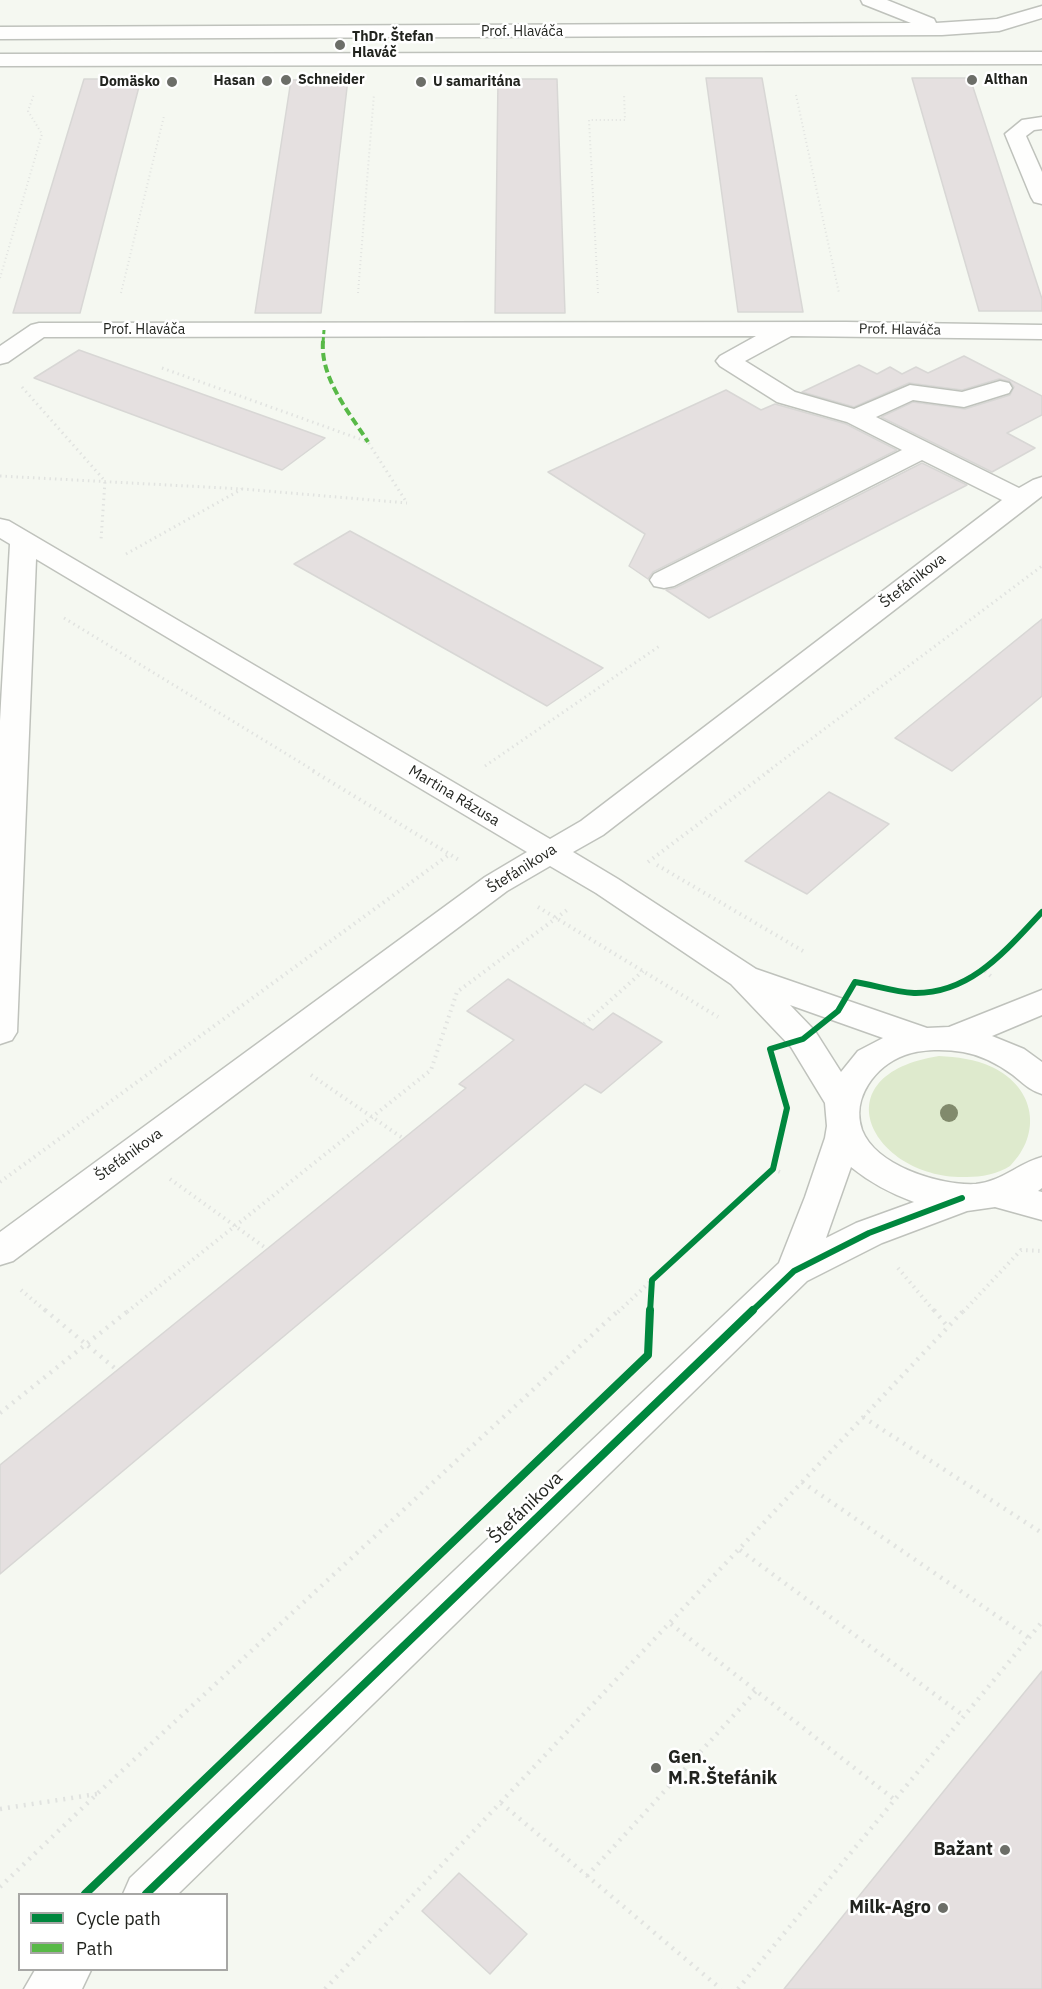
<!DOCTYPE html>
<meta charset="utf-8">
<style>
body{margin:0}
#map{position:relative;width:1042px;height:1989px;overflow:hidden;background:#f5f8f1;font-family:"IBM Plex Sans",sans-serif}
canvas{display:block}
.legend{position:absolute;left:18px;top:1893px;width:210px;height:78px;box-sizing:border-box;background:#fff;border:2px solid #a7a7a5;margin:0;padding:8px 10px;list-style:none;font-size:18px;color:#22241f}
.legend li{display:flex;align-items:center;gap:12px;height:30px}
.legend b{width:30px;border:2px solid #a7a7a5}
</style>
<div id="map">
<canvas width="1042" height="1989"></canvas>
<ul class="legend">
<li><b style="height:8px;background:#00873e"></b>Cycle path</li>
<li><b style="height:8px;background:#58b947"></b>Path</li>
</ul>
</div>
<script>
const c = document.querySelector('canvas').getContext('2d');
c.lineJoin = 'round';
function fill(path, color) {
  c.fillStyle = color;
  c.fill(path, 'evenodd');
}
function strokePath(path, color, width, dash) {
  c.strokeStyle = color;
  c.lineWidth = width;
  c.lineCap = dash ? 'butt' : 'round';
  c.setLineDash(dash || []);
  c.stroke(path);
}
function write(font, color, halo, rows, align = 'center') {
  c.font = font + ' "IBM Plex Sans",sans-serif';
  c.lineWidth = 5;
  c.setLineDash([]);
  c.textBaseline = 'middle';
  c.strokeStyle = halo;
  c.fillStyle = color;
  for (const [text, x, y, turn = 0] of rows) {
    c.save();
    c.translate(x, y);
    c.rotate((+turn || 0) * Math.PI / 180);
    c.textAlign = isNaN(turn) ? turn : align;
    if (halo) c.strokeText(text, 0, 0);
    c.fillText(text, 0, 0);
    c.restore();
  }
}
const green = new Path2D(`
 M 939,1056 C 957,1057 975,1059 992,1067 C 1036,1088 1042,1134 1010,1166 C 998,1174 981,1177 967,1177 C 873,1180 817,1075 939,1056 Z`);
const building = new Path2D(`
 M 706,78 L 762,78 L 803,312 L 738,312 Z
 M 912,78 L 970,78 L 1042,299 L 1042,311 L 979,311 Z
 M 84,79 L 141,79 L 80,313 L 13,313 Z
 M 348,79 L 321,313 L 255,313 L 291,80 Z
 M 498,79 L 557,79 L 565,313 L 495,313 Z
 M 79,350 L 188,389 L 325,438 L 282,470 L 34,378 Z
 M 964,356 L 1042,396 L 1042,415 L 1007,433 L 1035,448 L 992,472 L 881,417 L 913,402 L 965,409 L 1010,395 L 1014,387 L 1009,381 L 999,379 L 962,390 L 909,383 L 854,407 L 802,392 L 859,365 L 877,374 L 890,367 L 902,374 L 916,367 L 928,373 Z
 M 726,390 L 761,410 L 775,404 L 846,424 L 897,450 L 653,572 L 648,579 L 629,566 L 645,534 L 548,472 Z
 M 922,463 L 967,485 L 709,618 L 666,590 L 675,588 Z
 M 350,531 L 498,611 L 603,668 L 547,706 L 294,564 Z
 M 1042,619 L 1042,696 L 952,771 L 895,738 Z
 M 829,792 L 889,824 L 807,894 L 745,861 Z
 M 508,979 L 593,1030 L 613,1013 L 662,1042 L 601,1093 L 585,1084 L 0,1574 L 0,1465 L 466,1088 L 459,1084 L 514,1040 L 467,1011 Z
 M 1042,1671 L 1042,1989 L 784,1989 L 960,1771 Z
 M 459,1873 L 527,1934 L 490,1974 L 422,1911 Z`);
const pathFar3 = new Path2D(`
 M 796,95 L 839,293
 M 0,278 L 42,134 L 28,111 L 34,94
 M 121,293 L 164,116
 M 358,293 L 374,94
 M 598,293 L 589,120 L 625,120 L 624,94`);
const pathFar2 = new Path2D(`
 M 162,368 L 368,442 L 407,503
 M 22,387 L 105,481 L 101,540
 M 0,476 L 243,489 L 407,503
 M 126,554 L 242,489
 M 64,618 L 316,772
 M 485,766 L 661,645
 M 767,772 L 1042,566`);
const pathFar1 = new Path2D(`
 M 313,771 L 459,860
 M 648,862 L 769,771
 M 657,865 L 803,951
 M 538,907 L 718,1017
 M 985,971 L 993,978
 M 584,1024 L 643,971
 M 311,1075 L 404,1139
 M 773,1169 L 782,1173
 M 170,1179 L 267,1249
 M 0,1182 L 450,854
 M 898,1268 L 935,1312
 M 21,1290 L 47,1312
 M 127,1312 L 431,1070 L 457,992 L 567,910
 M 618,1312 L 652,1280
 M 963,1312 L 1021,1250 L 1042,1251`);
const path = new Path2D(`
 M 45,1310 L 117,1370
 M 934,1310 L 948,1327
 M 0,1413 L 129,1310
 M 863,1417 L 1042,1533
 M 802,1482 L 1029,1638
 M 740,1550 L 964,1716
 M 671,1624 L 895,1800
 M 501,1803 L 721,1989
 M 0,1809 L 97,1794
 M 587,1876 L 756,1691
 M 0,1887 L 98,1793 L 619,1310
 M 325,1989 L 964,1310
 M 738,1989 L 1042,1622`);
const minor = new Path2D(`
 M 861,0 L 887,0 L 934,19 L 936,23 L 997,19 L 1042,6 L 1042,18 L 999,31 L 942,35 L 0,39 L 0,27 L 911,23 L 863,4 Z
 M 1042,52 L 1042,64 L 0,66 L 0,54 Z
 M 1042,117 L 1042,129 L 1034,130 L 1026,136 L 1042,172 L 1042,204 L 1034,202 L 1031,197 L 1005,134 L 1022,120 Z
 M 846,322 L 1042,325 L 1042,339 L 791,336 L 745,361 L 795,392 L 854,409 L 910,385 L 962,392 L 1000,381 L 1009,383 L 1012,388 L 1009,393 L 964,407 L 913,400 L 876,417 L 1019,488 L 1033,480 L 1042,477 L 1042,496 L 603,835 L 573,852 L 618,879 L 756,969 L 927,1028 L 949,1027 L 1042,990 L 1042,1015 L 992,1036 L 1024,1049 L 1042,1062 L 1042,1094 C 1029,1090 1023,1083 1013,1075 C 998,1064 981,1055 963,1052 C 945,1049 922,1049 905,1055 C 875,1066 851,1098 862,1130 C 876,1166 940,1186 976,1184 C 1003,1181 1017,1164 1042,1157 L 1042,1188 L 1038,1191 L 1042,1192 L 1042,1220 L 995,1207 L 967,1211 L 882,1243 L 807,1281 L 178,1894 L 123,1894 L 130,1878 L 779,1263 L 805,1197 L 825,1138 L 827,1126 L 825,1103 L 791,1047 L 731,984 L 596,893 L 550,866 L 507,891 L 13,1261 L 0,1265 L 0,1232 L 485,877 L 527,852 L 36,559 L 17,1032 L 12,1040 L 0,1044 L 0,721 L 10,544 L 0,538 L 0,519 L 9,521 L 550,839 L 581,821 L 1002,500 L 922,460 L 674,586 L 664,588 L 654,586 L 650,580 L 654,574 L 902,450 L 847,422 L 777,402 L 720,366 L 716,361 L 720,356 L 756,336 L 44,337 L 8,362 L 0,364 L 0,346 L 31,325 L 39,323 ZM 790,1005 L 883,1038 L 858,1051 L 841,1072 L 815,1031 ZM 851,1167 C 871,1183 890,1193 914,1202 L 856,1223 L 826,1238 Z
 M 35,1970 L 91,1970 L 82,1989 L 24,1989 Z`);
const quietFar1 = new Path2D(`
 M 323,343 L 324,330`);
const quiet = new Path2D(`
 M 323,341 C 320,378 349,412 368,442`);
const cyclewayFar1 = new Path2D(`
 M 650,1312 L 652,1280 L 773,1169 L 787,1108 L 770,1049 L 803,1039 L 838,1011 L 855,982 C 874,985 894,992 914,993 C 971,994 1006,950 1042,912
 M 751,1312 L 794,1271 L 869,1233 L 962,1198`);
const cycleway = new Path2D(`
 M 85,1894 L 648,1355 L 650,1310
 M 146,1894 L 753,1310`);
const trees = [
 [949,1113]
];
const markers = [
 [340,45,6,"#6c6e68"],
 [286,80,6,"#6c6e68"],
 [972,80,6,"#6c6e68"],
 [267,81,6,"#6c6e68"],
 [172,82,6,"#6c6e68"],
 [421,82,6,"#6c6e68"],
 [656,1768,6,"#6c6e68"],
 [1005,1850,6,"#6c6e68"],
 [943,1908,6,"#6c6e68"]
];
const farStreetnames = [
 ["Prof. Hlaváča",522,32],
 ["Prof. Hlaváča",144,330],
 ["Prof. Hlaváča",900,330,1]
];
const farPoinames = [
 ["ThDr. Štefan",352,37],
 ["Hlaváč",352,53],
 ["Schneider",298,80],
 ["Althan",984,80],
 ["Hasan",255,81,"right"],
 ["Domäsko",160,82,"right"],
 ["U samaritána",433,82]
];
const streetNames = [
 ["Štefánikova",913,581,-38],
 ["Martina Rázusa",454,796,31],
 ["Štefánikova",522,869,-32],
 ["Štefánikova",129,1155,-36]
];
const nearStreetnames = [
 ["Štefánikova",526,1508,-44]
];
const nearPoinames = [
 ["Gen.",668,1758,"left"],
 ["M.R.Štefánik",668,1779,"left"],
 ["Bažant",993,1850],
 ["Milk-Agro",931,1908]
];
fill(green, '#deeacd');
fill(building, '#e5e0e0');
strokePath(building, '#d8d7d5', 1.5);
strokePath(minor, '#bfc2bc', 3);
strokePath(pathFar3, '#e1e3e0', 2, [1, 3]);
strokePath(pathFar2, '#e1e3e0', 3, [1.5, 4]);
strokePath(pathFar1, '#e1e3e0', 4, [1.5, 4.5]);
strokePath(path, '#e1e3e0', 4.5, [2, 6]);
fill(minor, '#fefefd');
strokePath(quietFar1, '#58b947', 3, [6, 3]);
strokePath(quiet, '#58b947', 4, [8, 4]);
strokePath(cyclewayFar1, '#00873e', 6);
strokePath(cycleway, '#00873e', 8);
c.fillStyle = '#818a6c';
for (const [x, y] of trees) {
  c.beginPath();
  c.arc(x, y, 9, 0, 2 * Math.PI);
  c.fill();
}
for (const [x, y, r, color] of markers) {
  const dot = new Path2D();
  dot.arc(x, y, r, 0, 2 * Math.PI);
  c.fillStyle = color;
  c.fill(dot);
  strokePath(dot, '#fff', 2);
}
write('14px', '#22241f', '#fff', farStreetnames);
write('bold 14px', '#22241f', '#fff', farPoinames, 'left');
write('15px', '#22241f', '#fff', streetNames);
write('18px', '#22241f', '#fff', nearStreetnames);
write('bold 18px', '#22241f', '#fff', nearPoinames, 'right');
</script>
